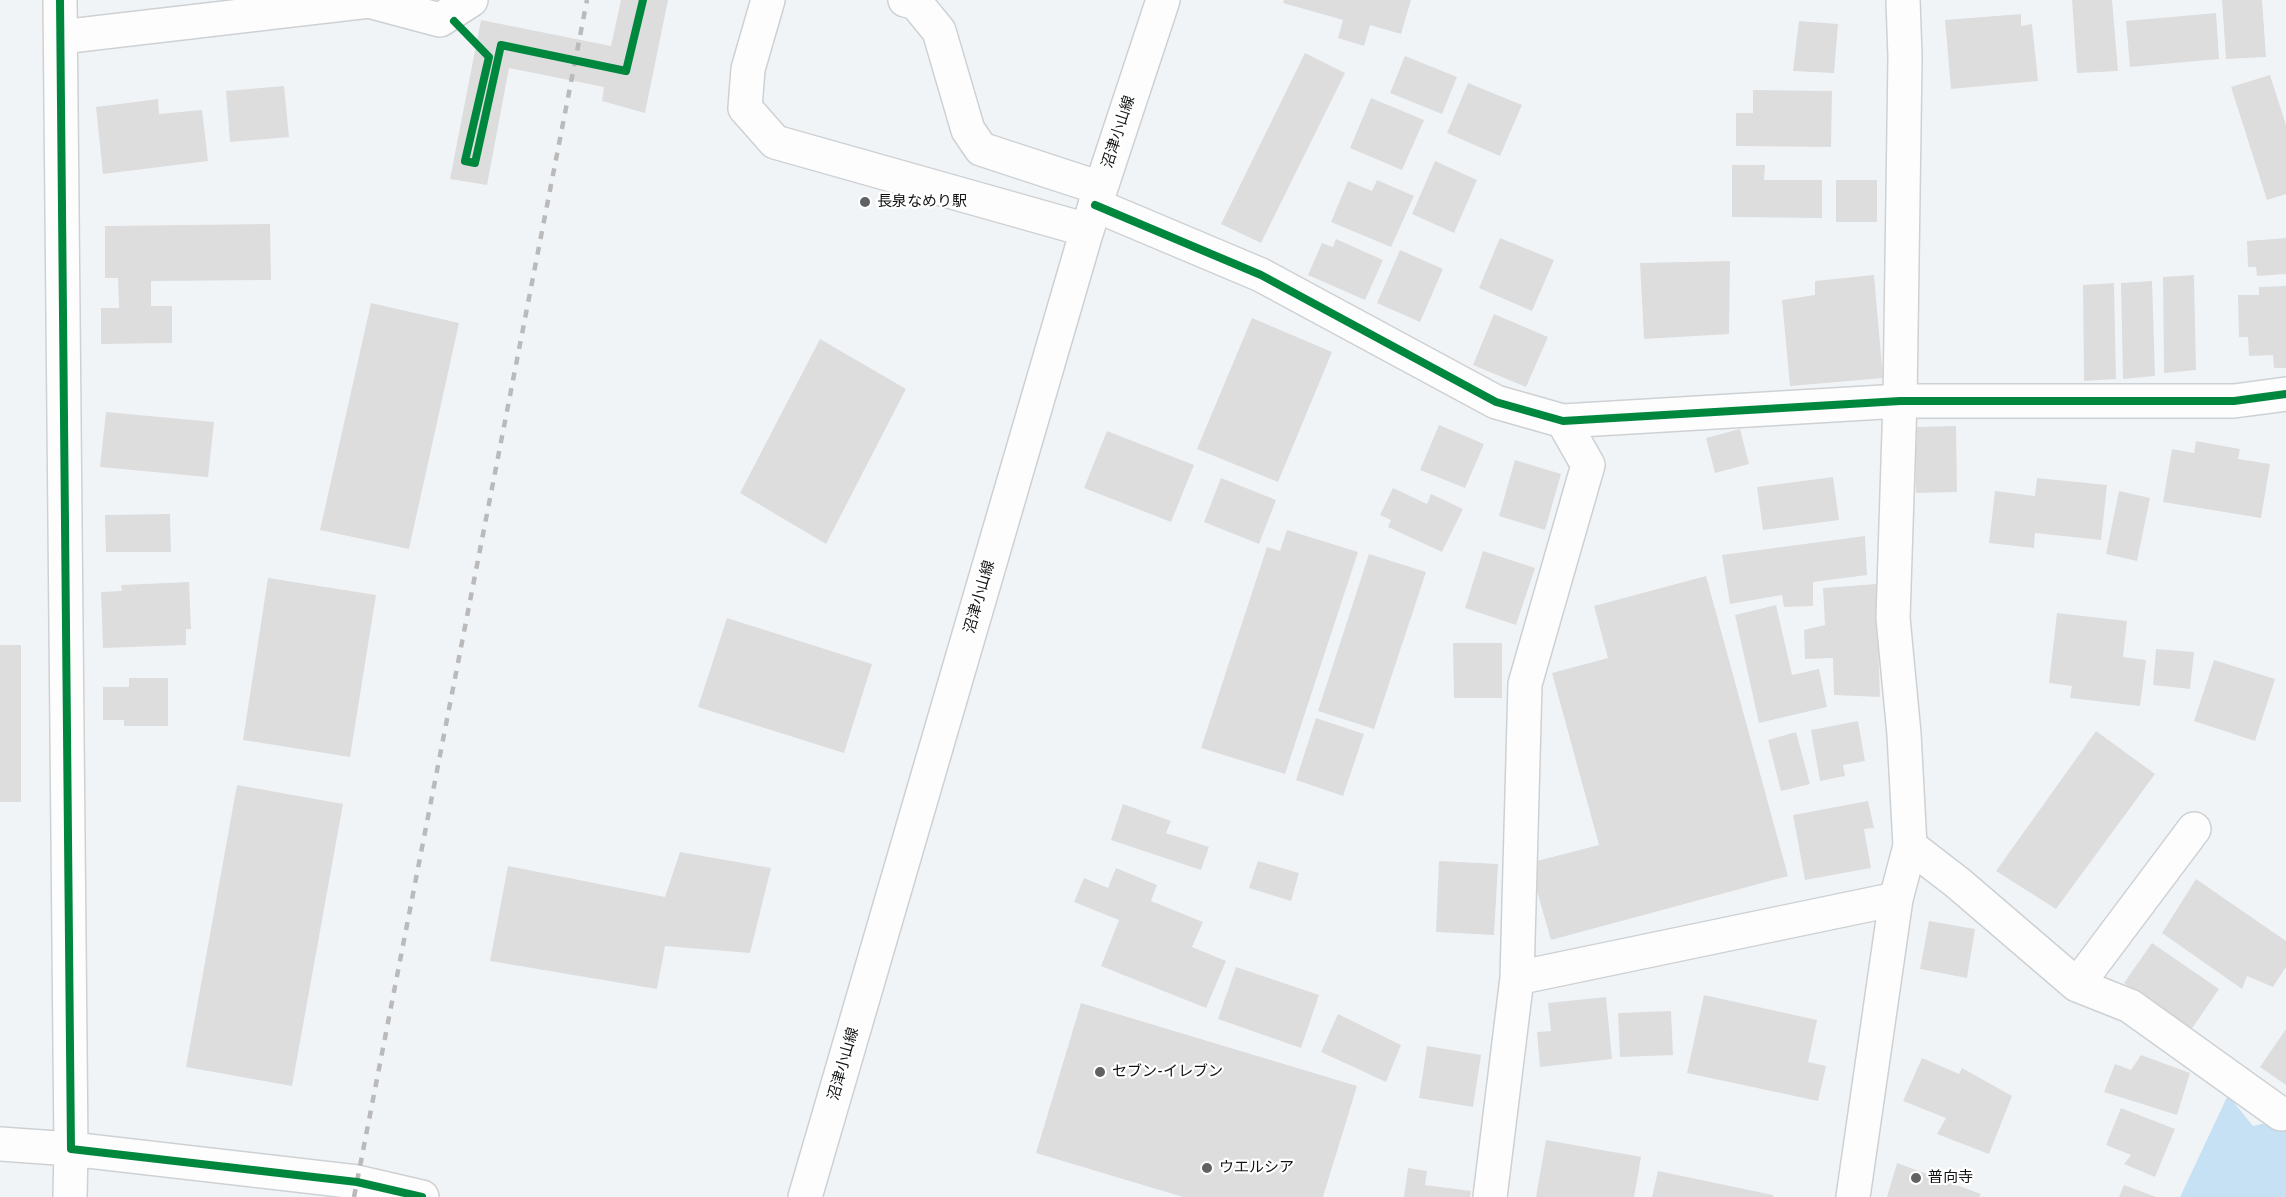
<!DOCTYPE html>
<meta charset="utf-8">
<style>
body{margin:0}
canvas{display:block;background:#f1f4f7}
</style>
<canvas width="2286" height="1197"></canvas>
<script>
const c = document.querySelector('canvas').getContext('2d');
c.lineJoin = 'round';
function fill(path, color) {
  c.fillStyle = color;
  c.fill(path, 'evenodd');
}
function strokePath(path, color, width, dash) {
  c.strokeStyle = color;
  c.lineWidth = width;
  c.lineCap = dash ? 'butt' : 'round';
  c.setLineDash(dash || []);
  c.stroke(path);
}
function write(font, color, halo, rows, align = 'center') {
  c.font = font + ' "Varela Round","Noto Sans JP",sans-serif';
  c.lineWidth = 4.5;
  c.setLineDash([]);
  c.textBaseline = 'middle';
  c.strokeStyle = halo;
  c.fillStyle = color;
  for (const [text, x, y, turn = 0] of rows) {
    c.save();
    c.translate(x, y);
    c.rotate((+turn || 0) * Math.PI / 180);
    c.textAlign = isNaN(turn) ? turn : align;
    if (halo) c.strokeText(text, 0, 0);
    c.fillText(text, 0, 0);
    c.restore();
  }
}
const green = new Path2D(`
 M 2228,1095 L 2253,1126 L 2286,1118 L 2286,1197 L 2180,1197 Z`);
const building = new Path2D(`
 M 621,0 L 668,0 L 645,113 L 602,101 L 604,87 L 509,68 L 487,185 L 450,179 L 481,20 L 611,46 Z
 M 1284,0 L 1411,0 L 1401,34 L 1370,25 L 1364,46 L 1338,38 L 1343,20 L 1283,3 Z
 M 2072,0 L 2112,0 L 2118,71 L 2077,73 Z
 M 2222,0 L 2262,0 L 2266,57 L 2226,59 Z
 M 2216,13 L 2219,59 L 2130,67 L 2126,21 Z
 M 2021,14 L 2021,26 L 2032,24 L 2038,81 L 1951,89 L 1945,20 Z
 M 1799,21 L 1838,24 L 1834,73 L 1793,71 Z
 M 1305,53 L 1345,73 L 1261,243 L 1221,224 Z
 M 1405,56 L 1457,77 L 1442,114 L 1390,93 Z
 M 2270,75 L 2286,125 L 2286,194 L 2267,200 L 2231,87 Z
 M 1468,83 L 1522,105 L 1500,156 L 1447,133 Z
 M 284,86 L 289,137 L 230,142 L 226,91 Z
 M 1753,90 L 1832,91 L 1831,147 L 1736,146 L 1736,113 L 1753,113 Z
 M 1371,98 L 1424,120 L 1402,170 L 1350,148 Z
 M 158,99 L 159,114 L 202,110 L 208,161 L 103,174 L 96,107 Z
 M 1435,161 L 1477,180 L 1454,233 L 1412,214 Z
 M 1732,165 L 1765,165 L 1764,180 L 1822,180 L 1822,218 L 1732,217 Z
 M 1377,180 L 1414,196 L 1391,247 L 1331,222 L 1348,181 L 1372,191 Z
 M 1836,180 L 1877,180 L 1877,222 L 1836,222 Z
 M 270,224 L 271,280 L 151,281 L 151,306 L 172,306 L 172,343 L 101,344 L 101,308 L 119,308 L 118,278 L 105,278 L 105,226 Z
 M 1500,238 L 1554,260 L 1532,311 L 1479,288 Z
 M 2286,238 L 2286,274 L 2257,276 L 2256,267 L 2248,267 L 2247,241 Z
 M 1336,239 L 1383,260 L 1365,300 L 1308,275 L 1322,243 L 1333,247 Z
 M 1400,250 L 1443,269 L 1420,322 L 1377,303 Z
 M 1730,261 L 1729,334 L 1644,339 L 1640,263 Z
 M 1874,275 L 1883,378 L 1790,386 L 1782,300 L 1815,295 L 1815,281 Z
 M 2194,275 L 2196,370 L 2164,373 L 2163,277 Z
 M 2152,281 L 2155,376 L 2123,379 L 2121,283 Z
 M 2114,283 L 2116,379 L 2084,381 L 2083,285 Z
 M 2286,286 L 2286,368 L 2274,368 L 2273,355 L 2249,356 L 2248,337 L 2239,337 L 2238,295 L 2259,295 L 2259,287 Z
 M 371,303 L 459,323 L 409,549 L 320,530 Z
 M 1494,314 L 1548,337 L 1526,387 L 1473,365 Z
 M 1252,318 L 1332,352 L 1278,482 L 1197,449 Z
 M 820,339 L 906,389 L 826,544 L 740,493 Z
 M 106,412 L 214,422 L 208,477 L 100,467 Z
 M 1439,425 L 1484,444 L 1465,488 L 1420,470 Z
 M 1956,426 L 1957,492 L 1916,493 L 1914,427 Z
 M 1740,429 L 1749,464 L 1715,473 L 1706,438 Z
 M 1107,431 L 1194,465 L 1171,522 L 1084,488 Z
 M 2196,441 L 2240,449 L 2238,459 L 2270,464 L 2261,518 L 2163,502 L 2172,449 L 2194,453 Z
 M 1515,460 L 1561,474 L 1545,530 L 1499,516 Z
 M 1833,477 L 1839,520 L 1763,530 L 1757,487 Z
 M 1221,478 L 1276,500 L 1259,544 L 1204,522 Z
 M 2037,478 L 2107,485 L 2101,540 L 2035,533 L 2034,548 L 1989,543 L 1995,491 L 2035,496 Z
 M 1393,488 L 1427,504 L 1431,494 L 1463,509 L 1442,552 L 1388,527 L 1391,520 L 1380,515 Z
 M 2119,491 L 2150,498 L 2137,561 L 2106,554 Z
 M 170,514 L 171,552 L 106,552 L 105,515 Z
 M 1287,530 L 1358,552 L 1285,774 L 1201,748 L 1267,547 L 1280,551 Z
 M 1865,536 L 1867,575 L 1813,582 L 1813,606 L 1784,607 L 1782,595 L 1730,604 L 1722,555 Z
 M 1483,551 L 1535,568 L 1516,625 L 1465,608 Z
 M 1369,554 L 1426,572 L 1374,729 L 1318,711 Z
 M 1706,576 L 1788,876 L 1551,940 L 1529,863 L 1599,845 L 1552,673 L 1608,658 L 1594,606 Z
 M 268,578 L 376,595 L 350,757 L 243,740 Z
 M 189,582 L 191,629 L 186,629 L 186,645 L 103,648 L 101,592 L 122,591 L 121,585 Z
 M 1876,584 L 1880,697 L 1834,695 L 1833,658 L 1805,659 L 1804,630 L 1825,625 L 1823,588 Z
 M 1776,605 L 1792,675 L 1819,669 L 1827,707 L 1759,723 L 1735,615 Z
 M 2057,613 L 2127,621 L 2123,657 L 2146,660 L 2140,706 L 2070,698 L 2072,686 L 2049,683 Z
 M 727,618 L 872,664 L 844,753 L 698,707 Z
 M 1453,643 L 1502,643 L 1502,698 L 1454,698 Z
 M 0,645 L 21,645 L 21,802 L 0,802 Z
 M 2156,649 L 2194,652 L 2190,689 L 2153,685 Z
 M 2214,660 L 2275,679 L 2255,741 L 2194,721 Z
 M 129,678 L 168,678 L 168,726 L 124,726 L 124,720 L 103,720 L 103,687 L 129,687 Z
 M 1316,718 L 1364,734 L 1343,796 L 1296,780 Z
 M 1858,721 L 1865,761 L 1843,765 L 1845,776 L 1820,781 L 1811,730 Z
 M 2096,731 L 2155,774 L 2056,909 L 1996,871 Z
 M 1796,732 L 1810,784 L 1781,791 L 1768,740 Z
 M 237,785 L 343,804 L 292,1086 L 186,1067 Z
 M 1868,801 L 1874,828 L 1864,829 L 1871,868 L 1805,880 L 1793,815 Z
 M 1123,804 L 1171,821 L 1166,833 L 1209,847 L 1201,870 L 1111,840 Z
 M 680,852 L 771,868 L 750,953 L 665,946 L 657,989 L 490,961 L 508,866 L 665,897 Z
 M 1258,861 L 1299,873 L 1291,901 L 1249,888 Z
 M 1439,861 L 1498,864 L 1494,935 L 1436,932 Z
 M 1116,868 L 1157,885 L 1151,901 L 1203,922 L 1192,947 L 1226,961 L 1206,1008 L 1101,966 L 1119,920 L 1074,902 L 1084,878 L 1108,888 Z
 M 2196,879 L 2286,941 L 2286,967 L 2273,987 L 2247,976 L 2242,989 L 2162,933 Z
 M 1929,921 L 1975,929 L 1967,978 L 1920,969 Z
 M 2152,943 L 2219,989 L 2191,1030 L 2124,983 Z
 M 1236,967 L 1319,995 L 1301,1048 L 1218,1019 Z
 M 1704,995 L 1817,1020 L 1808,1062 L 1826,1066 L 1818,1101 L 1687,1073 Z
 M 1606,997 L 1612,1059 L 1540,1067 L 1537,1032 L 1551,1031 L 1548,1003 Z
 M 1081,1003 L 1357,1086 L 1323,1197 L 1183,1197 L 1036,1153 Z
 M 1671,1011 L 1673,1055 L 1620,1057 L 1618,1013 Z
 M 1338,1014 L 1401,1045 L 1386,1082 L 1321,1052 Z
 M 2286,1029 L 2286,1085 L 2260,1067 Z
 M 1427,1046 L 1481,1055 L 1473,1107 L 1419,1098 Z
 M 2141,1055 L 2190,1073 L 2177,1115 L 2104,1092 L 2115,1064 L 2131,1070 Z
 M 1922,1058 L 1959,1074 L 1962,1068 L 2012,1096 L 1989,1154 L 1937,1134 L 1946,1118 L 1903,1101 Z
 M 2121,1108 L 2175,1129 L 2155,1177 L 2124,1164 L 2131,1155 L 2106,1145 Z
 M 1546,1140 L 1641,1157 L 1634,1197 L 1536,1197 Z
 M 1897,1163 L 1981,1194 L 1979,1197 L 1887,1197 Z
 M 1408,1168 L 1427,1171 L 1425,1185 L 1471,1191 L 1470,1197 L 1404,1197 Z
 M 1658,1171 L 1773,1195 L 1773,1197 L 1652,1197 Z
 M 2124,1185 L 2156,1197 L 2119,1197 Z`);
const path = new Path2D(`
 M 476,43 L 489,57 L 465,161 L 475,163 L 501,45 L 626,71 L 643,0`);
const minor = new Path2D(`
 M 60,0 L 71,1149 L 357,1182 L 422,1197
 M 768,0 L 748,69 L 745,108 L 775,142 L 1087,230
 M 905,0 L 916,3 L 939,31 L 968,130 L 981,149 L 1100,188
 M 61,37 L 369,1 L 440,20 L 471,0
 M 1095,205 L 1261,275 L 1496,402 L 1563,421 L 1900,401 L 2234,401 L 2286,394
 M 1910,846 L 1958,883 L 2077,985 L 2194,829
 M 1517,978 L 1896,899
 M 2077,985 L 2130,1006 L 2281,1114
 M 0,1144 L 71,1149 L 70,1197
 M 1490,1197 L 1517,978 L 1525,684 L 1588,465 L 1563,421
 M 1853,1197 L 1896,899 L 1910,846 L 1904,734 L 1893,618 L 1900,401 L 1905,57 L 1903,0`);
const major = new Path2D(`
 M 805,1197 L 1087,230 L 1163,0`);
const rail = new Path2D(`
 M 354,1197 L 587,0`);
const cycleway = new Path2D(`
 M 60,0 L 71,1149 L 357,1182 L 422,1197
 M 454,21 L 489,57 L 465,161 L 475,163 L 501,45 L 626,71 L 643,0
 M 1095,205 L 1261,275 L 1496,402 L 1563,421 L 1900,401 L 2234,401 L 2286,394`);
const markers = [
 [865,202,6,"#5f6163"],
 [1100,1072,6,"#5f6163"],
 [1207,1168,6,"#5f6163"],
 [1916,1178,6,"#5f6163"]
];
const streetNames = [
 ["沼津小山線",1119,132,-72],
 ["沼津小山線",980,597,-74],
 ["沼津小山線",844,1064,-74]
];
const poiNames = [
 ["長泉なめり駅",877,202],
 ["セブン-イレブン",1112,1072],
 ["ウエルシア",1219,1168],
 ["普向寺",1928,1178]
];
fill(green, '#c6e0f4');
fill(building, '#ddddde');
strokePath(minor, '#ced1d3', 36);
strokePath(major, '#ced1d3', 36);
strokePath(path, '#dadbdc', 4, [6, 3]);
strokePath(minor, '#fdfdfe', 33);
strokePath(major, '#fdfdfe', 33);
strokePath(rail, '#bababb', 4.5, [8, 8]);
strokePath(cycleway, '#00873e', 8);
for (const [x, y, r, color] of markers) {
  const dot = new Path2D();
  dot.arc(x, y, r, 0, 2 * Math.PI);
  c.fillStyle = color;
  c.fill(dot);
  strokePath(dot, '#fff', 2);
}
write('15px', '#101213', '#fff', streetNames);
write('15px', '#101213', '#fff', poiNames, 'left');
</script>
